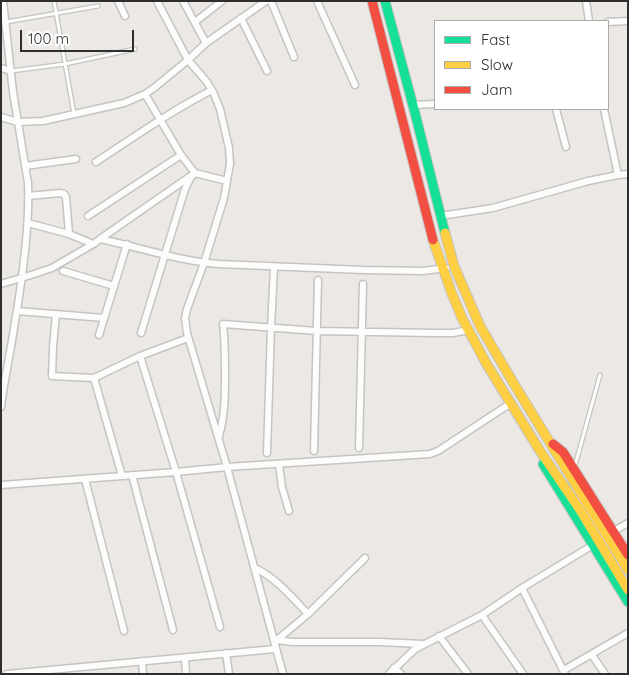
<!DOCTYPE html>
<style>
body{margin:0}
#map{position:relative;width:629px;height:675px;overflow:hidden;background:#ece8e4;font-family:Quicksand,sans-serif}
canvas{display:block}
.frame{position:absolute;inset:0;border:2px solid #2e2e2e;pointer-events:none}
.legend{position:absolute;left:434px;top:20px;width:175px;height:90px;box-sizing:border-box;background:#fff;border:1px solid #ababab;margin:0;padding:6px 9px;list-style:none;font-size:15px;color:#2e2e2e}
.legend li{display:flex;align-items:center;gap:10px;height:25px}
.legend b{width:25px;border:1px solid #ababab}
.scale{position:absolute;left:20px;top:30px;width:114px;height:22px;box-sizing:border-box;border:2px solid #2e2e2e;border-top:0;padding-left:6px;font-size:15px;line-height:18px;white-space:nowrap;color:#2e2e2e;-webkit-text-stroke:4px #fff;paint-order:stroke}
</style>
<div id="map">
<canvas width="629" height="675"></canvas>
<div class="frame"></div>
<ul class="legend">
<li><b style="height:6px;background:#16e098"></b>Fast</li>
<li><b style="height:6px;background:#ffcf43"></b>Slow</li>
<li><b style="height:6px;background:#f24e42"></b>Jam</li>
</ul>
<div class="scale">100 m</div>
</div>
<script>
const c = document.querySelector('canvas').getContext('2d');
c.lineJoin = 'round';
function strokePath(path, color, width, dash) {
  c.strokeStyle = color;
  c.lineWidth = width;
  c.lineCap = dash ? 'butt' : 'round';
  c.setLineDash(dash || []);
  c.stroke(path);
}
const lane = new Path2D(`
 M 54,1 L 74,114
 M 6,22 L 98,6
 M 11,71 L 65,64 L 135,49
 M 574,466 L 576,462 L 600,375`);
const street = new Path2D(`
 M 118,1 L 125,16
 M 183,1 L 206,43
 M 271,1 L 294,57
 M 317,1 L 355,85
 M 586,1 L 589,21
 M 241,18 L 267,71
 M 195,22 L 222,1
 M 608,22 L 628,21
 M 1,68 L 11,71
 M 413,105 L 435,104
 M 556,109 L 566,147
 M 604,109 L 618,175 L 628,174
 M 1,117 L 18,122 L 43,121 L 124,103 L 145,94 L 154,88 L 188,60 L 206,43 L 266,1
 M 96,162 C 134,137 171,111 212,90
 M 25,166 L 76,159
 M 28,196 L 60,193 L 64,194 L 66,197 L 69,234
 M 88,216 L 181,155
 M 440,216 L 493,208 L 588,181 L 618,175
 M 28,223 L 69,234 L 93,244
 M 100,239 L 195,173 L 227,181
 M 63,271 L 114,286
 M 1,284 L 31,275 L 52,268 L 95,243 L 100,239 C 139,247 178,261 219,264 L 363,270 L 423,271 L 446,268
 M 17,311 L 104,318
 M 56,314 L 53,347 L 52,376 L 94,378 L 140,356 L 188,338
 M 141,333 L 185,189 L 191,177 L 195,173 L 181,155 L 145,94
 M 99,335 L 127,244
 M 140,356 L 176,472 L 220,627
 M 94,378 L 122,476
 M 1,407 C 4,381 10,355 14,328 C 22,282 30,229 28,183 L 13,92 L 3,1
 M 219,436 C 225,415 225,396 225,374 C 225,357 225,341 223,324 L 317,331 L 435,333 L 453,333 L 468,330
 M 359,448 L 363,284
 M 314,451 L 318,280
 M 267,453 L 271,328 L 274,267
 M 279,465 L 282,487 L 289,511
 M 132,475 L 173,630
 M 85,479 L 124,631
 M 1,485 L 176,472 L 227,467 L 187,333 L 185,318 L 187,309 L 204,263 L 224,198 L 230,164 L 229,148 L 220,109 L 214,94 L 207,82 L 188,60 L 157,1
 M 614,531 L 628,523
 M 255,568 C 276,578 292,597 308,614
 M 522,588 L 565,674
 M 482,615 L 523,674
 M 439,636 L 468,674
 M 277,640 L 308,614 L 365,558
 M 278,640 L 292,642 L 380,642 L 423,644
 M 226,653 L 229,674
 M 592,655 L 605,674
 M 185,658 L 186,674
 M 142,661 L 143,674
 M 394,668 L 401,674
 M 564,670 L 628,633
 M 7,674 L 275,649
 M 283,674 L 227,467 L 430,454 L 438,451 L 511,403
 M 389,674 L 415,649 L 482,615 L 522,588 L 593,545`);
const fast = new Path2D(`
 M 385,1 L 415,113 L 445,233
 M 543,464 L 628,602`);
const slow = new Path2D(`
 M 445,233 L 454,266 L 480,326 L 514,384 L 628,570
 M 433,240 L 452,294 L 462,318 L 486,363 L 540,451 L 580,510 L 628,590`);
const jam = new Path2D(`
 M 372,1 L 433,240
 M 553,444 L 563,452 L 628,555`);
strokePath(lane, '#c5c4c5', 5.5);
strokePath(street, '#c5c4c5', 9);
strokePath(fast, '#c5c4c5', 11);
strokePath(slow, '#c5c4c5', 11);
strokePath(jam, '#c5c4c5', 11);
strokePath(lane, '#fcfcfb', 3);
strokePath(street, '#fcfcfb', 6);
strokePath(fast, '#16e098', 9);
strokePath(slow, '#ffcf43', 9);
strokePath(jam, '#f24e42', 9);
</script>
